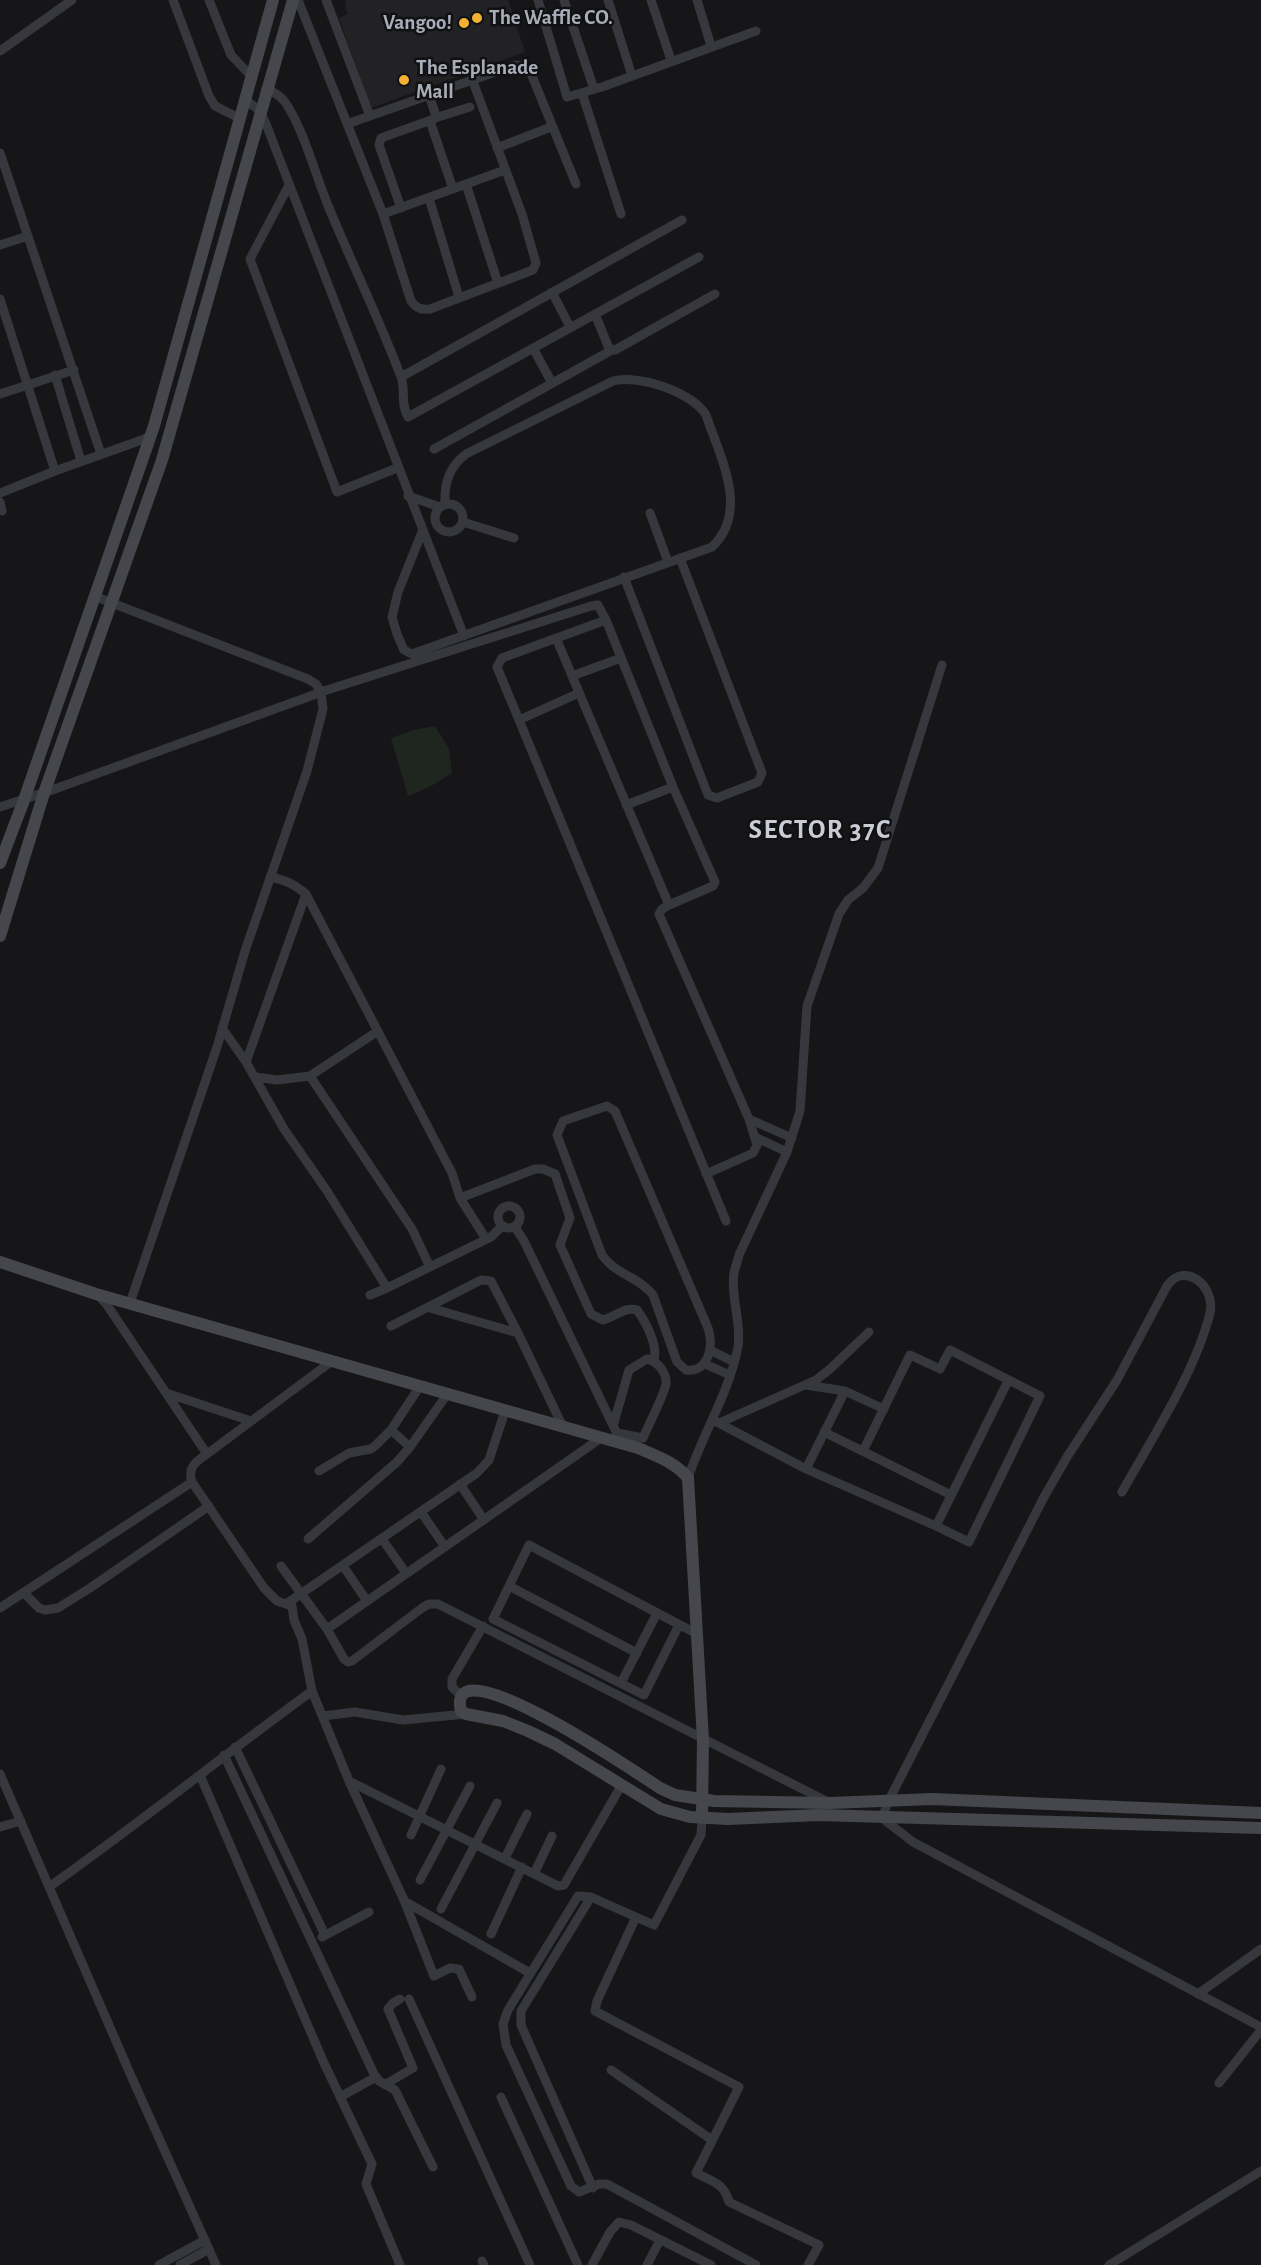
<!DOCTYPE html>
<style>
body{margin:0}
canvas{display:block;background:#161618}
</style>
<canvas width="1261" height="2265"></canvas>
<script>
const c = document.querySelector('canvas').getContext('2d');
c.lineJoin = 'round';
function fill(path, color) {
  c.fillStyle = color;
  c.fill(path, 'evenodd');
}
function strokePath(path, color, width, dash) {
  c.strokeStyle = color;
  c.lineWidth = width;
  c.lineCap = dash ? 'butt' : 'round';
  c.setLineDash(dash || []);
  c.stroke(path);
}
function write(font, color, halo, rows, align = 'center') {
  c.font = font + ' "Alegreya Sans",sans-serif';
  c.lineWidth = 5;
  c.setLineDash([]);
  c.textBaseline = 'middle';
  c.strokeStyle = halo;
  c.fillStyle = color;
  for (const [text, x, y, turn = 0] of rows) {
    c.save();
    c.translate(x, y);
    c.rotate((+turn || 0) * Math.PI / 180);
    c.textAlign = isNaN(turn) ? turn : align;
    if (halo) c.strokeText(text, 0, 0);
    c.fillText(text, 0, 0);
    c.restore();
  }
}
const built = new Path2D(`
 M 346,0 L 508,0 L 525,52 L 371,108 L 339,18 L 348,14 L 345,5 Z`);
const green = new Path2D(`
 M 435,726 L 449,749 L 452,773 L 431,786 L 408,796 L 391,738 L 414,730 Z`);
const street = new Path2D(`
 M 173,0 L 209,96 L 215,106 L 239,118
 M 209,0 L 231,55 L 252,77
 M 298,0 L 383,214 L 411,301 C 416,308 421,310 430,309 L 533,270 L 536,263 L 522,214 L 472,79
 M 326,0 L 370,116
 M 538,0 L 567,97 L 602,87 L 756,31
 M 564,0 L 594,89
 M 608,0 L 632,76
 M 651,0 L 671,60
 M 697,0 L 711,46
 M 0,51 L 72,0
 M 266,89 C 274,92 280,95 285,102 C 303,128 315,173 327,203 C 351,262 379,318 401,377 C 406,391 400,403 408,417 L 699,257
 M 582,93 L 621,214
 M 246,100 L 260,111 L 266,124 L 464,636
 M 435,118 L 470,107
 M 430,121 L 453,189
 M 347,124 L 515,65 L 523,66 L 530,71 L 576,184
 M 497,148 L 551,127
 M 0,153 L 101,454
 M 466,184 L 498,283
 M 289,185 L 250,259 L 337,492 L 397,468
 M 429,198 L 459,297
 M 401,208 L 379,145 L 381,138 L 434,119 L 436,116 L 429,95
 M 383,214 L 505,170
 M 0,245 L 28,236
 M 552,292 L 570,327
 M 0,299 L 55,471 L 150,437
 M 595,314 L 608,346 L 612,350 L 615,350 L 715,294
 M 533,348 L 552,383
 M 55,375 L 81,461
 M 401,377 L 682,220
 M 0,394 L 74,370
 M 434,449 L 612,350
 M 0,493 L 55,471
 M 408,496 L 440,507
 M 0,502 L 2,511
 M435 518a14 14 0 1 1 28 0a14 14 0 1 1-28 0Z
 M 650,513 L 668,562
 M 463,522 L 514,538
 M 422,532 L 398,592 L 392,617 L 397,634 L 404,650 L 412,654 L 712,547 C 750,511 720,457 706,415 C 692,392 638,374 613,381 L 466,454 C 449,467 444,483 445,505
 M 624,577 L 708,795 L 717,798 L 758,782 L 762,773 L 680,558
 M 94,596 L 308,679 L 316,684 L 321,692 L 323,709 L 307,771 L 245,951 L 217,1047 L 130,1303
 M 556,638 L 669,905
 M 572,676 L 621,658
 M 519,720 L 579,693
 M 626,805 L 673,787
 M 0,807 L 52,790 L 327,690 L 591,606 L 598,605 L 606,620
 M 270,877 C 286,880 294,884 306,894 L 452,1173 L 460,1198 L 486,1239
 M 222,1028 L 246,1062 L 284,1129 L 327,1191 L 387,1288
 M 246,1062 L 306,894
 M 310,1076 L 412,1229 L 430,1267
 M 255,1077 L 277,1080 L 310,1076 L 378,1031
 M 607,1106 L 615,1111 L 708,1328 C 714,1345 709,1373 686,1370 L 677,1362 L 653,1295 C 639,1277 615,1274 602,1255 L 557,1135 L 563,1121 Z
 M 749,1119 L 792,1138
 M 755,1137 L 787,1152
 M 706,1174 L 753,1153 L 757,1145 L 749,1119 L 659,914 L 662,909 L 669,905 L 713,886 L 715,882 L 673,787 L 606,620 L 502,658 L 497,667 L 519,720 L 726,1221
 M 460,1198 L 535,1169 L 543,1169 L 555,1174 L 570,1218 L 560,1245 L 591,1314 L 603,1320 C 614,1317 626,1306 637,1310 C 646,1322 658,1345 654,1360
 M498 1217a11 11 0 1 1 22 0a11 11 0 1 1-22 0Z
 M 515,1227 L 524,1241 L 622,1444
 M 98,1295 L 107,1305 L 207,1454 C 196,1462 187,1467 192,1482 L 264,1588 L 277,1601 L 292,1606 L 294,1620 L 302,1639 L 312,1691 L 349,1781 L 404,1900 L 434,1976 L 450,1968 L 459,1969 L 472,1997
 M 370,1295 L 387,1288 L 491,1237 L 502,1226
 M 430,1308 L 518,1333
 M 391,1326 L 481,1280 L 491,1281 L 518,1333 L 563,1427
 M 710,1350 L 734,1362
 M 705,1364 L 730,1375
 M 806,1385 L 845,1391 L 884,1409
 M 166,1393 L 251,1421
 M 713,1420 L 806,1469 L 936,1526 L 1008,1381
 M 719,1423 L 816,1380 L 830,1369 L 869,1332
 M 613,1426 L 629,1370 L 647,1359 C 657,1361 667,1372 666,1384 C 664,1395 648,1426 643,1438 L 617,1433
 M 391,1430 L 410,1447
 M 824,1432 L 951,1495
 M 863,1451 L 910,1355 L 940,1369 L 950,1350 L 1040,1396 L 969,1542 L 936,1526
 M 207,1454 L 332,1361
 M 806,1469 L 845,1391
 M 319,1471 L 349,1453 L 371,1449 L 376,1445 L 391,1430 L 420,1386
 M 688,1478 C 703,1433 729,1393 738,1347 C 742,1322 730,1297 734,1273 C 735,1267 738,1261 739,1255 L 787,1152 L 800,1111 L 807,1006 L 839,914 L 848,900 L 863,888 L 878,868 L 942,665
 M 460,1484 L 484,1520
 M 1122,1492 C 1152,1438 1195,1373 1210,1313 C 1216,1287 1185,1260 1167,1286 L 1117,1380 L 1067,1457 L 1044,1497 L 889,1800 L 882,1818 L 913,1842 L 1261,2027
 M 421,1512 L 445,1547
 M 308,1539 L 397,1462 L 410,1447 L 448,1393
 M 382,1539 L 406,1573
 M 281,1566 L 327,1629 L 344,1659 L 348,1662 L 352,1661 L 422,1608 L 429,1604 L 438,1604 L 828,1802
 M 343,1566 L 367,1601
 M 509,1586 L 637,1653
 M 24,1593 L 39,1608 L 45,1610 L 58,1608 L 90,1588 L 209,1506
 M 286,1604 L 477,1473 L 489,1460 L 505,1411
 M 0,1608 L 192,1482
 M 679,1625 L 644,1695 L 493,1619 L 529,1545 L 697,1634
 M 327,1629 L 601,1438
 M 621,1683 L 657,1613
 M 462,1697 L 452,1687 L 452,1679 L 483,1626
 M 323,1716 L 355,1712 L 403,1720 L 466,1714
 M 235,1747 L 325,1935
 M 224,1755 L 374,2074 L 379,2081 L 395,2090 L 433,2167
 M 0,1774 L 132,2078 L 216,2265
 M 200,1775 L 324,2063 L 372,2164 L 366,2184 L 400,2265
 M 349,1781 L 558,1886 L 564,1885 L 621,1786
 M 702,1818 L 701,1835 L 654,1925 L 591,1897 L 578,1896 L 508,2010 L 503,2024 L 506,2045 L 571,2186 L 579,2192 L 599,2184 L 607,2184 L 756,2265
 M 0,1827 L 21,1821
 M 411,1835 L 441,1769
 M 505,1858 L 527,1814
 M 534,1874 L 552,1836
 M 420,1880 L 470,1786
 M 49,1887 C 138,1824 224,1755 312,1691
 M 591,1897 L 521,2011 L 521,2025 L 593,2188
 M 404,1901 L 530,1973
 M 441,1909 L 497,1803
 M 636,1917 L 597,2001 L 595,2011 L 739,2087 L 696,2173 C 713,2182 724,2183 729,2202 L 819,2245 L 808,2265
 M 491,1934 L 522,1867
 M 322,1937 L 369,1912
 M 1198,1994 L 1261,1949
 M 409,1999 L 530,2265
 M 611,2070 L 712,2140
 M 1219,2083 L 1261,2030
 M 386,2084 L 413,2068 L 388,2009 L 393,2003 L 400,1999
 M 340,2097 L 376,2077
 M 501,2097 L 578,2265
 M 482,2261 L 484,2265
 M 159,2265 L 205,2240
 M 180,2265 L 209,2249
 M 592,2265 L 610,2232 L 619,2222 L 631,2225 L 711,2265
 M 647,2265 L 660,2240
 M 1109,2265 L 1261,2171`);
const secondary = new Path2D(`
 M 0,863 L 24,800 L 154,426 L 273,0
 M 0,936 L 44,793 L 162,460 L 293,0
 M 0,1262 L 96,1294 L 638,1448 C 656,1456 675,1462 688,1478 L 703,1740 L 702,1818
 M 1261,1813 L 932,1799 L 830,1803 L 714,1801 L 675,1795 L 660,1788 C 646,1779 443,1639 461,1711 L 466,1714 L 503,1721 L 528,1731 L 555,1744 L 661,1809 L 690,1817 L 728,1819 L 819,1815 L 1261,1828`);
const markers = [
 [477,18,6,"#f2b134"],
 [464,23,6,"#f2b134"],
 [404,80,6,"#f2b134"]
];
const poiNames = [
 ["The Waffle CO.",489,18],
 ["Vangoo!",452,23,"right"],
 ["The Esplanade",416,68],
 ["Mall",416,92]
];
const districtNames = [
 ["SECTOR 37C",820,830]
];
fill(built, '#222225');
fill(green, '#1e261f');
strokePath(street, '#37383d', 9);
strokePath(secondary, '#45474d', 12);
for (const [x, y, r, color] of markers) {
  const dot = new Path2D();
  dot.arc(x, y, r, 0, 2 * Math.PI);
  c.fillStyle = color;
  c.fill(dot);
  strokePath(dot, '#111113', 2);
}
write('bold 21px', '#a8adb8', '#111113', poiNames, 'left');
c.letterSpacing = '1.5px';
write('bold 27px', '#c9ccd4', '#111113', districtNames);
c.letterSpacing = '0px';
</script>
